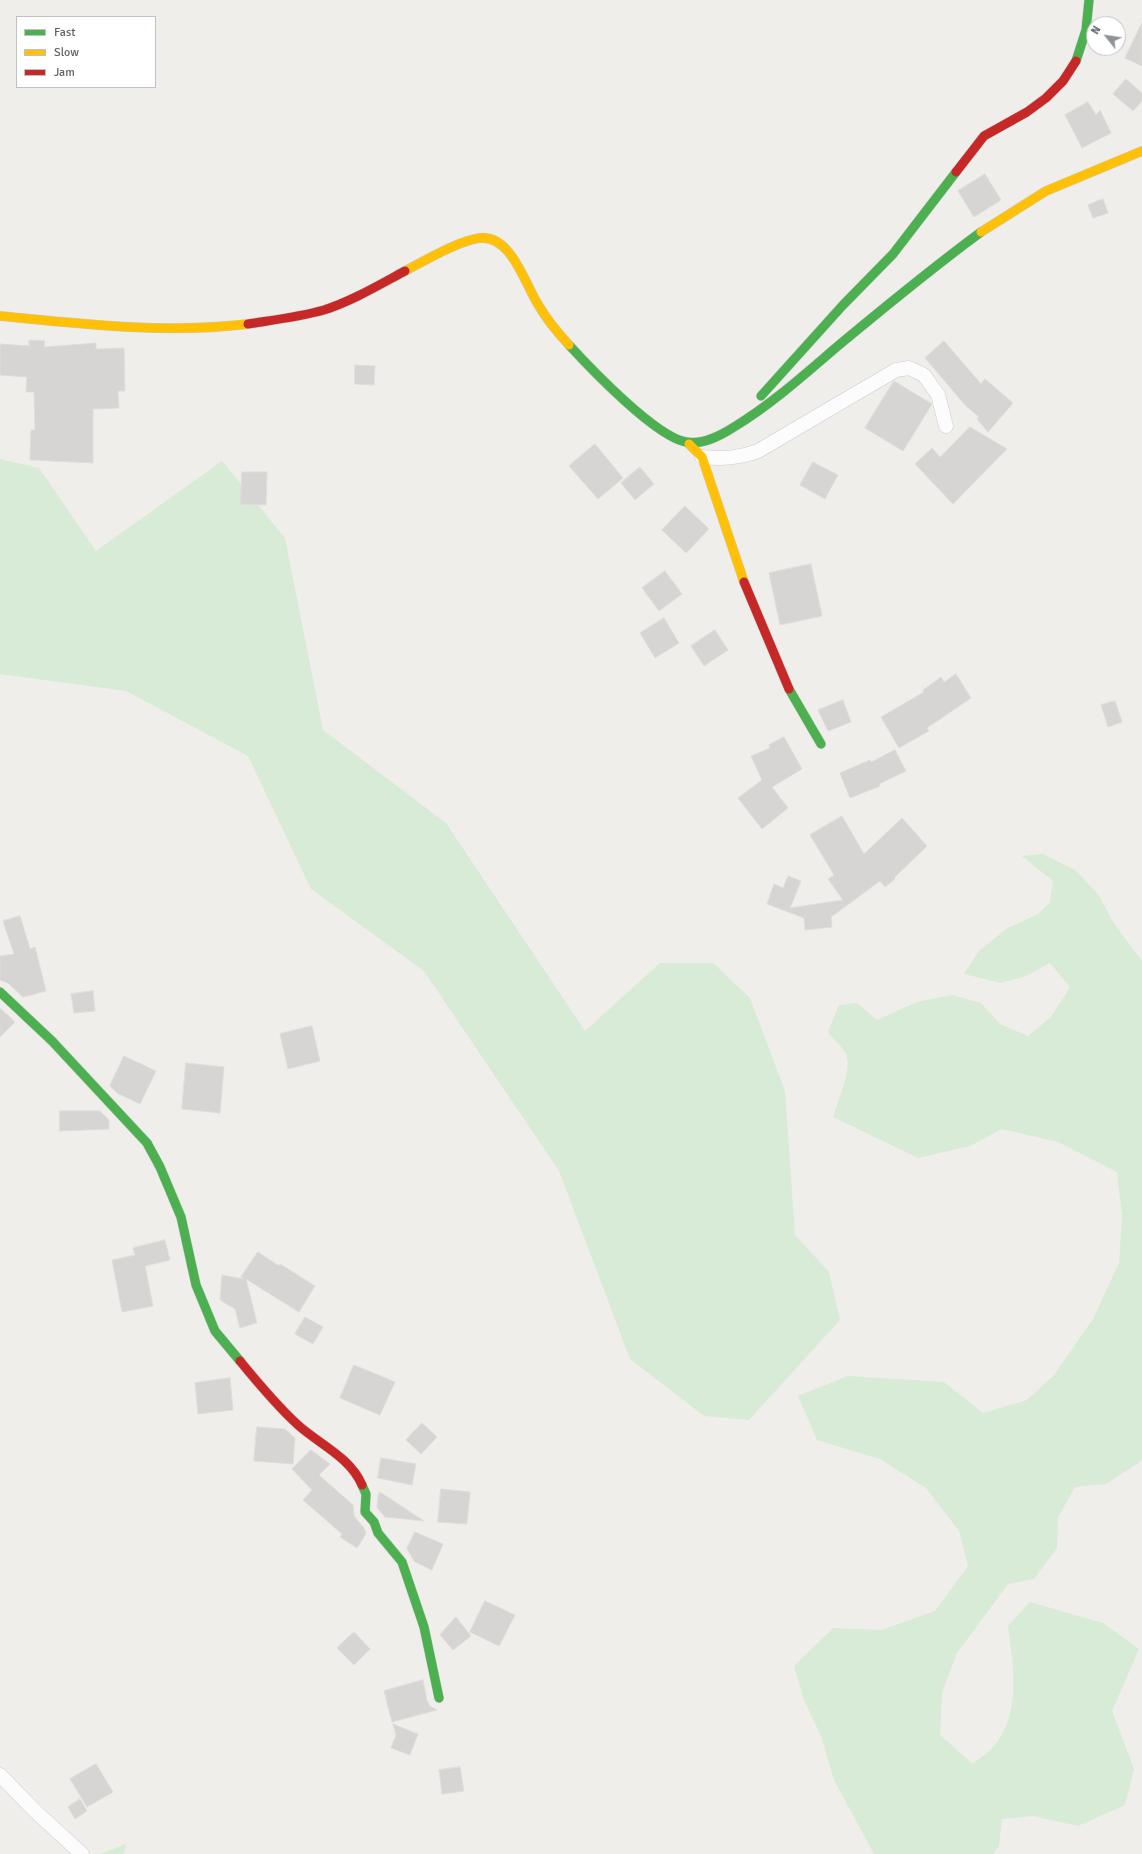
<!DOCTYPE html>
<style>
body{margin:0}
#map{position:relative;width:1142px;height:1854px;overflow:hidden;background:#efeeea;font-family:Signika,sans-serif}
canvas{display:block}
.legend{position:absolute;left:16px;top:16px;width:140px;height:72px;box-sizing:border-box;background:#fff;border:1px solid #bfc1c3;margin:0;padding:5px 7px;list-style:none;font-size:12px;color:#5f6368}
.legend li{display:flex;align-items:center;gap:8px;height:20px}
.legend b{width:20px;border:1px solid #bfc1c3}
.north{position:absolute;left:1086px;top:16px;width:40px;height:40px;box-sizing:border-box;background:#fff;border:1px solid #bfc1c3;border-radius:50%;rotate:300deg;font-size:11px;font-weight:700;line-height:16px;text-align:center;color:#5f6368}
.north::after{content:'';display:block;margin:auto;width:14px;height:18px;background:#919496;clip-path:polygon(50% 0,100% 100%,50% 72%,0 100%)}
</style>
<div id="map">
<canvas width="1142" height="1854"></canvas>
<ul class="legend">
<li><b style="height:5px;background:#4caf50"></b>Fast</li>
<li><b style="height:5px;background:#ffc107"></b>Slow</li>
<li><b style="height:5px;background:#c62828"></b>Jam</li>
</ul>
<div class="north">N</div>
</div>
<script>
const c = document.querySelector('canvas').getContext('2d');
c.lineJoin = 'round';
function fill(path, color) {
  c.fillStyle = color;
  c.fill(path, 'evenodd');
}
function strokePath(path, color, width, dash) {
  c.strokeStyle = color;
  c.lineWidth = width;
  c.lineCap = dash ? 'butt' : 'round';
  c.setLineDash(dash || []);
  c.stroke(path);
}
const green = new Path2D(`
 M 0,459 L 39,468 L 96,551 L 222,461 L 285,538 L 323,730 L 446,823 L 585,1031 L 660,963 L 713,963 L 750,998 L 785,1091 L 795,1235 L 829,1272 L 840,1320 L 749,1420 L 704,1416 L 630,1359 L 559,1171 L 424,971 L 311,889 L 248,756 L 126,691 L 0,674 Z
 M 1043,854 L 1075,870 L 1098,894 L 1115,925 L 1142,961 L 1142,1458 L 1140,1462 L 1106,1484 L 1075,1487 L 1058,1517 L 1057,1548 L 1034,1579 L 1008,1584 L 957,1653 L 942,1693 L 940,1735 L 973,1764 C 981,1757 992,1750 998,1741 C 1021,1707 1013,1664 1008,1626 L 1030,1602 L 1103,1623 L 1139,1649 L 1112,1711 L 1134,1769 L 1125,1805 L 1078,1826 L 1033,1816 L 1002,1819 L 999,1846 L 993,1854 L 874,1854 L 834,1780 L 821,1736 L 804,1700 L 794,1666 L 833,1628 L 881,1630 L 935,1611 L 968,1566 L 959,1531 L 926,1488 L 880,1459 L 817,1440 L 798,1396 L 848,1376 L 944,1382 L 983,1413 L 1027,1400 L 1054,1375 L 1093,1319 L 1119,1263 L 1122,1216 L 1117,1172 L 1058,1142 L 1002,1129 L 970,1146 L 918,1158 L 833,1117 C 837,1102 853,1069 846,1054 C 842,1046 833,1039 828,1032 L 839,1005 L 857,1003 L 877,1020 L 917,1002 L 952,995 L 981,1003 L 1000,1024 L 1028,1036 L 1051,1017 L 1070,987 L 1050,963 L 1026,976 L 1001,983 L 964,974 L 979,951 L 1006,929 L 1038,914 L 1050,902 L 1053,881 L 1022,856 Z
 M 126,1844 L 124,1854 L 100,1854 Z`);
const building = new Path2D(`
 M 1142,23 L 1142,66 L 1125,58 Z
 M 1126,79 L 1142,93 L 1142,101 L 1133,111 L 1113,94 Z
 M 1088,102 L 1096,115 L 1100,110 L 1111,133 L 1082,148 L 1065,115 Z
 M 985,174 L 1001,200 L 974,217 L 958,191 Z
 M 1103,199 L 1108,213 L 1093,218 L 1088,205 Z
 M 29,340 L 45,341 L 44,347 L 96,343 L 96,349 L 124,348 L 125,391 L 118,391 L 119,408 L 93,409 L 93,463 L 30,460 L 31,430 L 35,430 L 34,392 L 26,392 L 27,377 L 0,375 L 0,344 L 29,346 Z
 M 944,341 L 981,384 L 985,379 L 1013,403 L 988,432 L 977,419 L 979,417 L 966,406 L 925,358 Z
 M 355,365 L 375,366 L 374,385 L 355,384 Z
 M 894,381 L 932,404 L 903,451 L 865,428 Z
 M 970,427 L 1007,449 L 953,504 L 915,464 L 932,448 L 940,457 Z
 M 595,444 L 623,478 L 598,499 L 569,466 Z
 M 813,462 L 838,475 L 825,499 L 800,485 Z
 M 640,467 L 654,484 L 635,500 L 621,483 Z
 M 242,472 L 267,472 L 266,505 L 241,504 Z
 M 685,506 L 709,529 L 686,553 L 662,530 Z
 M 811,564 L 822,616 L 780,625 L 769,573 Z
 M 665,571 L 682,594 L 659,611 L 642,588 Z
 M 664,618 L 679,643 L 655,658 L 640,633 Z
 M 715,630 L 728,650 L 704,666 L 691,646 Z
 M 956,674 L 971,698 L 927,728 L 929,731 L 899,748 L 881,717 L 924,692 L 923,690 L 941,677 L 944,682 Z
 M 843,700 L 851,722 L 828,731 L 818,710 Z
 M 1115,701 L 1122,722 L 1108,727 L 1101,705 Z
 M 784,737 L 802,769 L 772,787 L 788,808 L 762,829 L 738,798 L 762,780 L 751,756 L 770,748 L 769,745 Z
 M 895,750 L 906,771 L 879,784 L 880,786 L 850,798 L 840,773 L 870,760 L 871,762 Z
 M 842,816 L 864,854 L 902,818 L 927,846 L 894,878 L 895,879 L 885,887 L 880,881 L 831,917 L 832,927 L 805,930 L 804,918 L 767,904 L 774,884 L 783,888 L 788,876 L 801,881 L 790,908 L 843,900 L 828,879 L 834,875 L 810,835 Z
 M 20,916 L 30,949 L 35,947 L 46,991 L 23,997 L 8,983 L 0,980 L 0,956 L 14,954 L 3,921 Z
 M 93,991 L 95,1011 L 74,1013 L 71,994 Z
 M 0,1008 L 15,1022 L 0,1037 Z
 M 312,1026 L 320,1061 L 288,1069 L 280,1034 Z
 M 124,1056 L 156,1071 L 140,1104 L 117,1093 L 110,1086 Z
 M 186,1063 L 224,1067 L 220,1113 L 182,1109 Z
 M 60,1111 L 100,1111 L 109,1120 L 109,1129 L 60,1131 Z
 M 165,1240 L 170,1260 L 145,1266 L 153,1306 L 122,1312 L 112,1260 L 135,1255 L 133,1248 Z
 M 258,1252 L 279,1266 L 280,1264 L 315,1286 L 299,1312 L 246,1279 L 257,1323 L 240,1328 L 235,1309 L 220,1300 L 222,1275 L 244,1279 L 241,1277 Z
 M 305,1317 L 323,1327 L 313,1344 L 295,1334 Z
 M 354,1365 L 395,1382 L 380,1415 L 340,1398 Z
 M 230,1378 L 233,1410 L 198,1414 L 195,1383 Z
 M 422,1423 L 437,1437 L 421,1454 L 406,1440 Z
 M 257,1427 L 285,1429 L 295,1438 L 293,1464 L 254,1461 Z
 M 311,1450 L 330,1464 L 319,1475 L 353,1505 L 354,1516 L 364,1528 L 366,1534 L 357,1548 L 340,1537 L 342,1534 L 303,1500 L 312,1490 L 292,1469 Z
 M 381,1458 L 416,1464 L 412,1485 L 378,1478 Z
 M 441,1489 L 470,1492 L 467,1524 L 438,1522 Z
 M 380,1492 L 424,1521 L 385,1517 L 377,1508 L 378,1496 Z
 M 415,1532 L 443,1544 L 432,1570 L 415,1562 L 407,1549 Z
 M 485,1601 L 515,1615 L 499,1646 L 470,1632 Z
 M 456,1617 L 471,1636 L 453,1650 L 440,1635 Z
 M 354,1632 L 370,1649 L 354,1665 L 337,1648 Z
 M 423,1680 L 427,1701 L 430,1706 L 437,1710 L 392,1722 L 384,1691 Z
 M 393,1724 L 418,1734 L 410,1755 L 391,1748 L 396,1735 Z
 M 96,1764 L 113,1792 L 87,1807 L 70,1779 Z
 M 460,1767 L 464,1791 L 442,1794 L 439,1770 Z
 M 80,1799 L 87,1811 L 75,1819 L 68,1807 Z`);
const street = new Path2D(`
 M 702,457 C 723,459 739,458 758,451 L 896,370 L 909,368 L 924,375 L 938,395 L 946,426
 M 0,1775 L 35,1811 L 82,1854`);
const fast = new Path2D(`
 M 1076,61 L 1086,30 L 1089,0
 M 569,345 C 591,369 656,437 686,442 C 703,445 720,436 734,427 C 772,404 805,374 839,345 C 886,306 932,268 981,232
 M 761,396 L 843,305 L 893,254 L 956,172
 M 789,689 L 821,744
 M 0,992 L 52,1041 L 147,1143 L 160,1167 L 181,1217 L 196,1285 L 215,1331 L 240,1361
 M 362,1485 L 366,1494 L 365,1512 L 374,1522 L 378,1533 L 402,1562 L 424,1627 L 439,1698`);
const slow = new Path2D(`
 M 981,232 L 1046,191 L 1142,151
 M 405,271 C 424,261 460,240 480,238 C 512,235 525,285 539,306 C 547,320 558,333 569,345
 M 0,316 C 82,324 166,334 248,324
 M 689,444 L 702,457 L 744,582`);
const jam = new Path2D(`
 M 956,172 L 984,136 L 1027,112 L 1046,98 L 1063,81 L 1076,61
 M 248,324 C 273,320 299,317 324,310 C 352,301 379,285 405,271
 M 744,582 L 789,689
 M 240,1361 C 258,1383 277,1406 298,1425 C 319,1444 350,1457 362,1485`);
fill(green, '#d8ebd6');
fill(building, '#d6d5d3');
strokePath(building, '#deddd9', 1);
strokePath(street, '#cbcccc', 15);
strokePath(fast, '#cacacb', 10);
strokePath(slow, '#cacacb', 10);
strokePath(jam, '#cacacb', 10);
strokePath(street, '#fdfcfc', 14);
strokePath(fast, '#4caf50', 9);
strokePath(slow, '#ffc107', 9);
strokePath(jam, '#c62828', 9);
</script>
